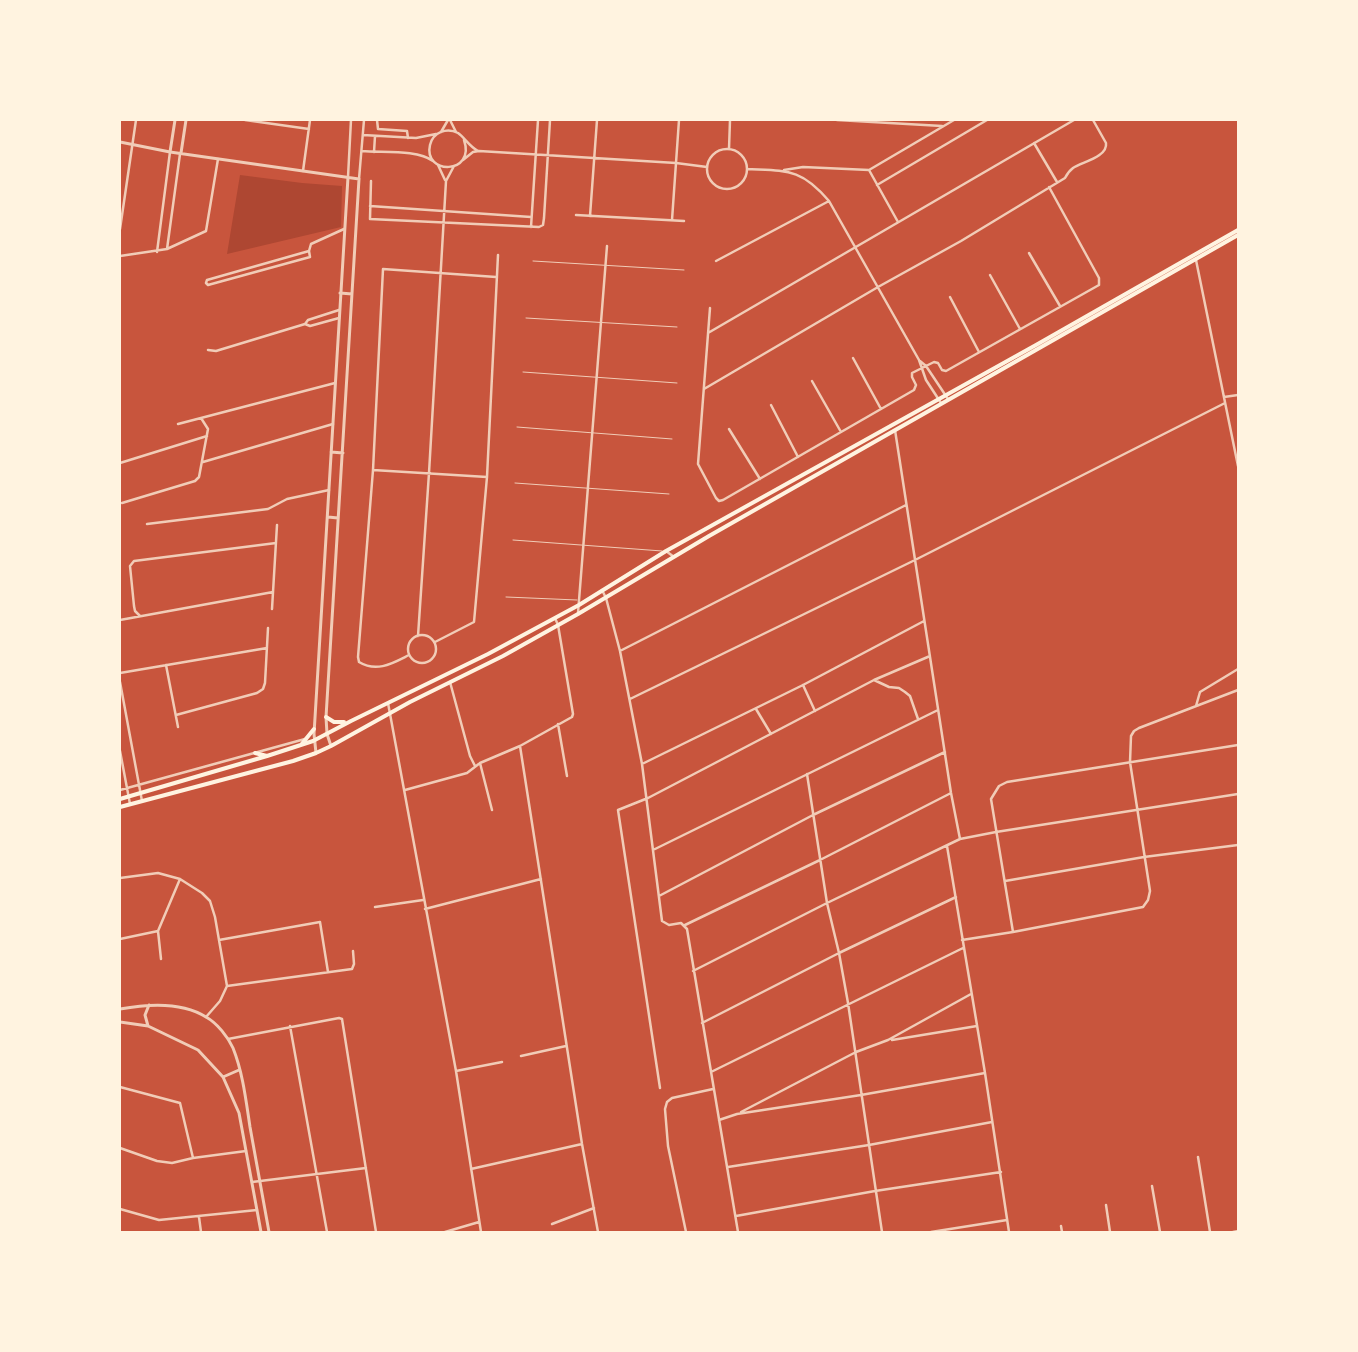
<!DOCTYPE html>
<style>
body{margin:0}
#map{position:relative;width:1358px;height:1352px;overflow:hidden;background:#c8553d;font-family:"Roboto Condensed",sans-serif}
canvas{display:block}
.frame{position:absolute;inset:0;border:121px solid #fff3e0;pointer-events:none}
</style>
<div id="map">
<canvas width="1358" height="1352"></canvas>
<div class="frame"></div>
</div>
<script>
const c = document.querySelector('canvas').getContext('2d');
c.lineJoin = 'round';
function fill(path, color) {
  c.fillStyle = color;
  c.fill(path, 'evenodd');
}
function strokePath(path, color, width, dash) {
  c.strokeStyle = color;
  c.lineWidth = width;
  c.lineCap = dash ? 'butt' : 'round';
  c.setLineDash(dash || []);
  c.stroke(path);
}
const green = new Path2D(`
 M 240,175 L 302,183 L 342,186 L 341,227 L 227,254 Z`);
const service = new Path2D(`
 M 533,261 L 684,270
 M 526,318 L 677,327
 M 523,372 L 677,383
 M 517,427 L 672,439
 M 515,483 L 669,494
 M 513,540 L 662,551
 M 506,597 L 577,600`);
const minor = new Path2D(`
 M 245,120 L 309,129
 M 377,120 L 378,129 L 407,131 L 408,138
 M 450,120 L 456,132
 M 837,120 L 942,126
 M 441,132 L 448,120
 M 363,135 L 416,138 L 436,134
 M 464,140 C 476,175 423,175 430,145 C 433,132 447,127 458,133 C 465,138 469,146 478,151
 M 1034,143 L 1057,182
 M 729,149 L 730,120
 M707 169a20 20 0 1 1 40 0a20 20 0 1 1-40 0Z
 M 362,151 C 382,153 417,149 433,161
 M 374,152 L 375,136
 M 463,160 L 473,152 L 479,151 L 676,163 L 707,167
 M 438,165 L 445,180
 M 747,169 C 787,171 801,168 829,201 L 919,360 L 926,380 L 941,403
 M 784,170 L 803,167 L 869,170
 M 869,170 L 954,120
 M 869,170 L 898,222
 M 303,171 L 310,120
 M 348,177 L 351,120
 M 359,179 L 364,120
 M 371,181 L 370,219 L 539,227 L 543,225 L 544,218 L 550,120
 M 877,185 L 987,120
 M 370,206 L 531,217
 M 576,215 L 684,221
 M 590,216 L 597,120
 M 672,220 L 679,120
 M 531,227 L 538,120
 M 120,229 L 136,120
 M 167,249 L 180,154
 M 157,252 L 170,152
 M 1029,253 L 1060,306
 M 120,256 L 167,249 L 206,231 L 218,159
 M 1196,260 L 1238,466
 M 716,261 L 829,201
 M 990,275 L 1020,329
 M 206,283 L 208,285 L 310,257 L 309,251 L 311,244 L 344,229
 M 206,283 L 207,280 L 309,251
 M 950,297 L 979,352
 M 710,308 L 698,464 L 716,498 L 719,501 L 723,500 L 914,390 L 916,385 L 912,377 L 912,373 L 934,362 L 938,363 L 942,370 L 946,371 L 1099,285 L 1099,278 L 1049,187
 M 305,324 L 308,320 L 339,310
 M 708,333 L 1074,120
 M 208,350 L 216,351 L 305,324 L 310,326 L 339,318
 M 853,358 L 881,409
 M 920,361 L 926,366 L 948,399
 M 812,381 L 841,432
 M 704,389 L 878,287 L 961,241 L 1065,178 C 1067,174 1069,171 1073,168 C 1082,162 1108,157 1106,143 L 1093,120
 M 1224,397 L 1238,395
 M 771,405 L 798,457
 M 178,424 L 335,383
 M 729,429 L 760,479
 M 895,430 L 951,793 L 960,839
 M 203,462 L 333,424
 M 120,463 L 207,436
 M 373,470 L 487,477
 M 122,503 L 195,481 L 199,477 L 208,429 L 201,418
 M 147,524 L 268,509 L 287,499 L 329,490
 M 666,551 L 674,557
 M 602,590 L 606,598 L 620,651 L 642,764 L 662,921 L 669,925 L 681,923 L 687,929 L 738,1232
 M 272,609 L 277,525
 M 578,613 L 607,246
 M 140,616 L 135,611 L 134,606 L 130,566 L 134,561 L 276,543
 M 120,620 L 273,592
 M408 649a14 14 0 1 1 28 0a14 14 0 1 1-28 0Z
 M 418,636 L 429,473 L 446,181 L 454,166
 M 435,642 L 474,622 L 487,477 L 498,255
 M 620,651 L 906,505
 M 409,655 C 393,663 377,673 359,662 L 358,657 L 373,470 L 383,269 L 496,277
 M 166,665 L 178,727
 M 120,673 L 267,648
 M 874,680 L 889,687 L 899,688 L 905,692 L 910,696 L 918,719
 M 120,682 L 142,801
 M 450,682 L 470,756 L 475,766
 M 803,685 L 815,711
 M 630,699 L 915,560 L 1225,403
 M 388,703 L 456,1071 L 481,1232
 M 1196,706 L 1200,692 L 1238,669
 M 756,709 L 771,734
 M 176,715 L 257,693 L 263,689 L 265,683 L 268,628
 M 558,724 L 567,776
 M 520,746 L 582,1144 L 598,1232
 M 120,751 L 130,804
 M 480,763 L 492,810
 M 642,764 L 803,685 L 924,621
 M 807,774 L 827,903 L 839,953 L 848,1003 L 882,1232
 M 120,790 L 305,739
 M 405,790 L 467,773 L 480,763 L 520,746 L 572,717 L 573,714 L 558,625 L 555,618
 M 947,846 L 985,1073 L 1009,1232
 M 653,850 L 938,710
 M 120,878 L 158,873 L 180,879 L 202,893 L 210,901 L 215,917 L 227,986 L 220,1001 L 206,1017
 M 1005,881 L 1144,857 L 1238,845
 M 659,896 L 813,815 L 945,752
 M 375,907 L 423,900
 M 425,909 L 541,879
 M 685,925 L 820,860 L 951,793
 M 158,931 L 161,959
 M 1013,932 L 991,799 L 999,786 L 1007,782 L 1238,745
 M 120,939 L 158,931 L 180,879
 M 219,940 L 320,922 L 328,972
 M 962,940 L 1013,932 L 1143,907 L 1148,900 L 1150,891 L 1130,762 L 1131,736 L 1134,731 L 1139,728 L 1238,690
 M 693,971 L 827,903 L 960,839 L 996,832 L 1238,794
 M 227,986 L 352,969 L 354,964 L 353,951
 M 702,1023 L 839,953 L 956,897
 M 290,1026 L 327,1232
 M 228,1039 L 339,1018 L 342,1019 L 376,1232
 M 892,1040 L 977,1026
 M 521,1056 L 566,1046
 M 456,1071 L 502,1062
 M 711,1072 L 963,948
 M 120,1087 L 180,1103 L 193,1158
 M 660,1088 L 618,810 L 648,798 L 874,680 L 930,656
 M 741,1112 L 856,1052 L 888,1040 L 971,994
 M 719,1120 L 737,1114 L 861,1095 L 985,1073
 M 120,1148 L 157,1161 L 172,1163 L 193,1158 L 246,1151
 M 1198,1157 L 1210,1232
 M 728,1167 L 869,1145 L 992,1122
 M 471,1169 L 582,1144
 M 252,1182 L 366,1168
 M 1152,1186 L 1160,1232
 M 1106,1205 L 1110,1232
 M 120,1209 L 159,1220 L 257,1210
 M 736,1216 L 875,1191 L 1001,1172
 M 199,1217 L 201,1232
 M 552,1224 L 594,1208
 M 1061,1226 L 1062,1232
 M 445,1232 L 479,1222
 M 686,1232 L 668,1146 L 665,1109 L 667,1102 L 672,1098 L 713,1089
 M 931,1232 L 1007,1220
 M 1233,1232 L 1238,1231`);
const tertiary = new Path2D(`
 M 120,142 L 170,152 L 359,179 L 326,717 L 327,734 L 331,746
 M 170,152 L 175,120
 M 181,153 L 186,120
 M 340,293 L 352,294
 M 331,452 L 343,453
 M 328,517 L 338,518
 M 316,753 L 314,734 L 348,177
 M 120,1009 C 147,1004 181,1001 206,1017 C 217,1023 228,1037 233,1048 C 243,1073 246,1101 250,1127 C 256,1162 263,1197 269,1232
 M 120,1022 L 148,1026 L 198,1050 L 223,1077 L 239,1113 L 261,1232
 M 148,1026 L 145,1015 L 149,1005
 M 223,1077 L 239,1070`);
const secondary = new Path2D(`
 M 326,717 L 334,722 L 344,722
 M 301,745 L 314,729
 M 255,753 L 267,756
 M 120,799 L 267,756 L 313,741 L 351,721 L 488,654 L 579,605 L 666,551 L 1036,345 L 1238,230
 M 120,807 L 293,761 L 316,753 L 331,746 L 410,702 L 503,656 L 578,614 L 709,536 L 1238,235`);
fill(green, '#ae4732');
strokePath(service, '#f1ccb7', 1);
strokePath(minor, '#f1ccb7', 2.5);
strokePath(tertiary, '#f1ccb7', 3);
strokePath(secondary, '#fff3e0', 4);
</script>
